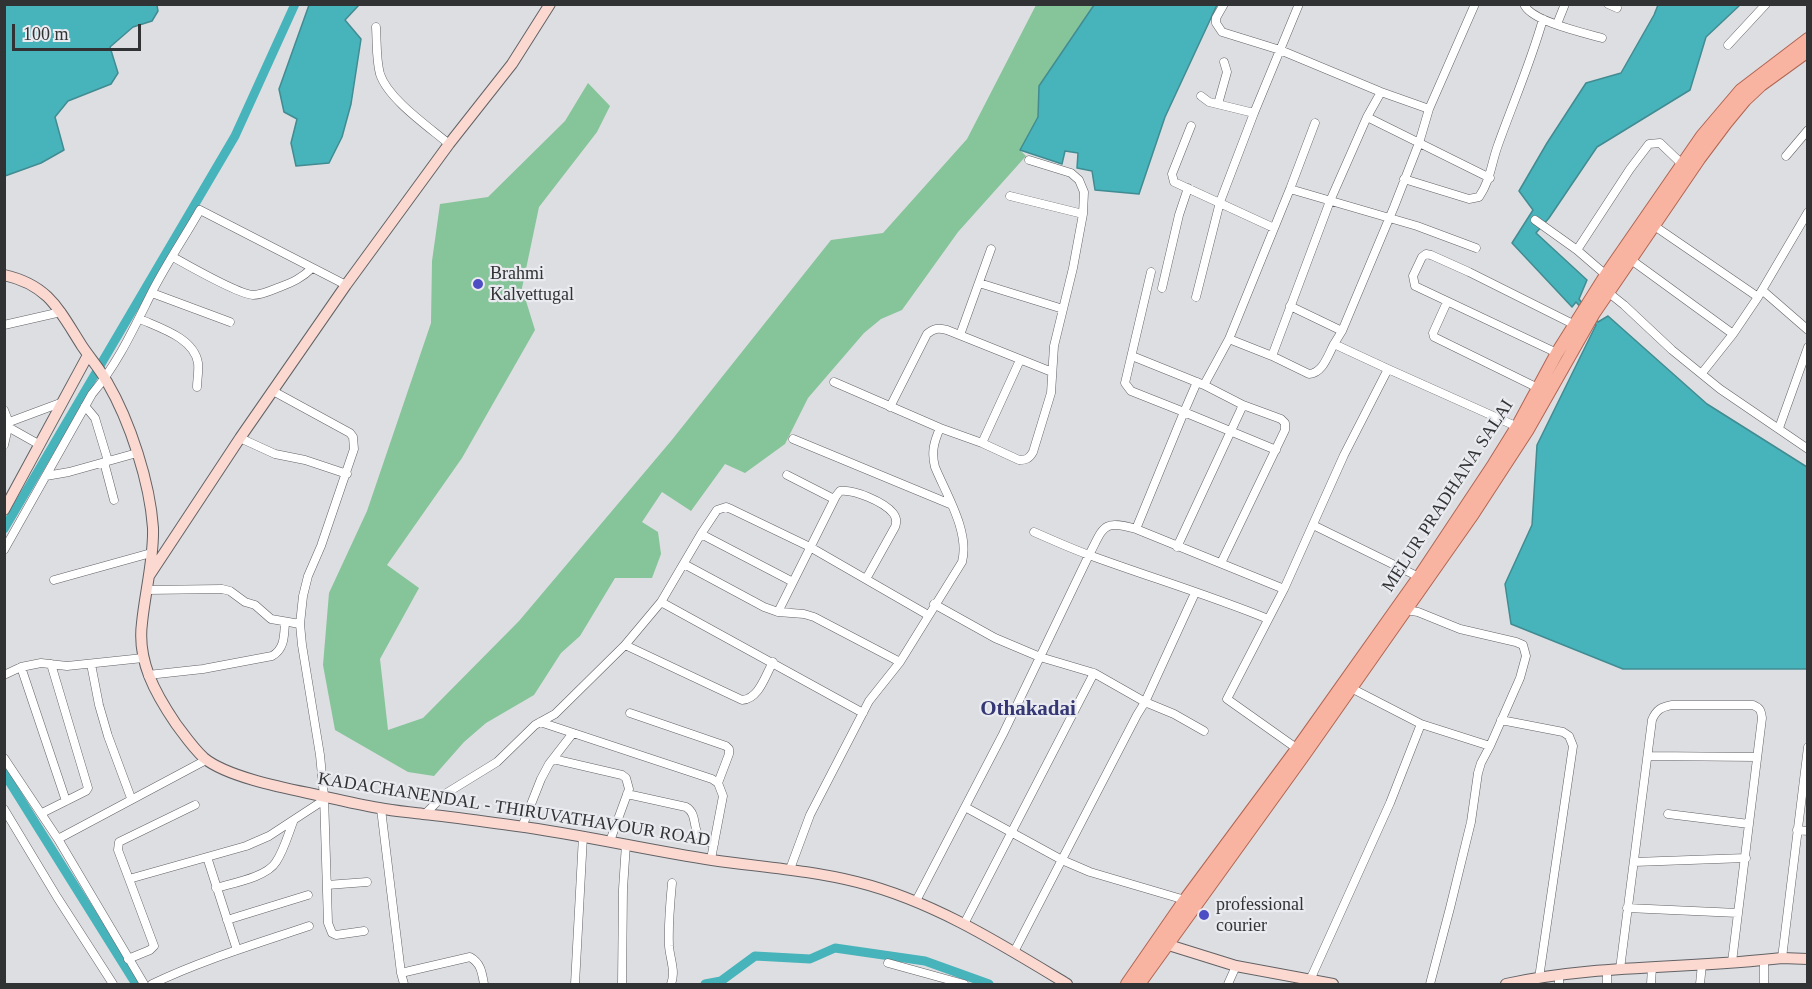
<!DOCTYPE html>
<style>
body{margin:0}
#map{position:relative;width:1812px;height:989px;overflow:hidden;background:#dddee2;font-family:"Times New Roman",serif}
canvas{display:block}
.frame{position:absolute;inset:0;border:6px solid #313233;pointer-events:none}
.scale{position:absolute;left:12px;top:24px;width:129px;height:27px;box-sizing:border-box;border:3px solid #313233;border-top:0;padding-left:8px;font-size:18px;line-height:21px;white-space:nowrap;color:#313233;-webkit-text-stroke:4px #eaebf0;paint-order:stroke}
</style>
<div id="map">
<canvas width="1812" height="989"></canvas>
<div class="frame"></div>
<div class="scale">100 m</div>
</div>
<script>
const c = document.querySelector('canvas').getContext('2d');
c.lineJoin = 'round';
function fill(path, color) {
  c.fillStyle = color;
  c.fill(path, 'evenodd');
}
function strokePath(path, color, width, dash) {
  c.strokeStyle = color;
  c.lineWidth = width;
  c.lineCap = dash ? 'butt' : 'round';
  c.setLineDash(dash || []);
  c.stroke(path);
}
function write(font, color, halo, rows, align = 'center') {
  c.font = font + ' "Times New Roman",serif';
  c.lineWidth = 4.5;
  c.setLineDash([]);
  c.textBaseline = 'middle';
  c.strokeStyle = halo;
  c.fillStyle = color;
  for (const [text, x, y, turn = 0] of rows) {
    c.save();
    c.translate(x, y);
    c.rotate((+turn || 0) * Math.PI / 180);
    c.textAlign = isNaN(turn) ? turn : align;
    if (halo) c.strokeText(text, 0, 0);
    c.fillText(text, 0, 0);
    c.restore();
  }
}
const green = new Path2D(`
 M 1036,5 L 1094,5 L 1039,86 L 1038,117 L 1020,150 L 1026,156 L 958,232 L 902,310 L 881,319 L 864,333 L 808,398 L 785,444 L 745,473 L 725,464 L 691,511 L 662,492 L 642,522 L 658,532 L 661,554 L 652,578 L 615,578 L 580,636 L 561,653 L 534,695 L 486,723 L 464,742 L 434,776 L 408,772 L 335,730 L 323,665 L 329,593 L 367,511 L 431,323 L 432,261 L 440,204 L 488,197 L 565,121 L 588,83 L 610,106 L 597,132 L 539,207 L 522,288 L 535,330 L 462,458 L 387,565 L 419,588 L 380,659 L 388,730 L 423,718 L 519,621 L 671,441 L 831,240 L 883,233 L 967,139 Z`);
const water = new Path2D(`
 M 157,5 L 158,11 L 152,21 L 133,27 L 110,47 L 118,73 L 111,84 L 68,101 L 55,117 L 64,150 L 41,163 L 5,176 L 5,5 Z
 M 309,5 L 359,5 L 345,20 L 361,39 L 351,104 L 342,137 L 329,163 L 296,166 L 291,143 L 297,119 L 284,112 L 279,89 Z
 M 1094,5 L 1217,5 L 1165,117 L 1139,194 L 1095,190 L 1092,171 L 1077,168 L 1078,153 L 1065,151 L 1062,164 L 1020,150 L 1038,117 L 1039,86 Z
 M 1658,5 L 1740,5 L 1706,37 L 1690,90 L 1597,147 L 1549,218 L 1536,233 L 1587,280 L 1579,299 L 1598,322 L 1608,316 L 1707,404 L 1807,467 L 1807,669 L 1623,669 L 1511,624 L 1505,584 L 1532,525 L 1537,445 L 1596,325 L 1576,302 L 1572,307 L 1512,243 L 1533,210 L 1519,191 L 1547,143 L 1586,83 L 1621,73 L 1654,15 Z`);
const canal = new Path2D(`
 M 4,529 L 235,136 L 295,4
 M 4,773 L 136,984
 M 705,984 L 721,981 L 755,956 L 810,959 L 835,948 L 925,961 L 989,984`);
const street = new Path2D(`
 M 1224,4 L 1216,18 L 1216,23 L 1222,32 L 1280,50 L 1381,92 L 1429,109
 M 1524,4 C 1530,21 1584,33 1602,38
 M 1608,4 L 1617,8
 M 1557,24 L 1565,4
 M 376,27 C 377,43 376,59 380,74 C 388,99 429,127 449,144
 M 1728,45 L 1766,4
 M 1381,92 L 1367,117 L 1490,178
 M 1201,96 L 1209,102 L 1254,113
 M 1218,104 L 1227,72 L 1224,62
 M 1191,126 L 1172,174 L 1174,182 L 1274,228
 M 1786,156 L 1808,130
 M 1404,179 L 1469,199 L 1479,197 C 1491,179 1491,164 1498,145 C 1513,103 1531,62 1543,19
 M 1290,189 L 1417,226 L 1476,248
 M 1010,196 L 1083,214
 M 1535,220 L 1577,250 L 1606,275
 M 1653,225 L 1758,297 L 1808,212
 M 1577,250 L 1630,169 L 1649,144 L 1660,143 L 1683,165
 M 173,257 C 189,266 238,294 253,295 C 262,295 272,290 280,287 C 293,282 302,278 312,268
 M 1630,259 L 1733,334
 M 979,283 L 1063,309
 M 1162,288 L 1179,215 L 1188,188
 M 1762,290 L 1808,330
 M 152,293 L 230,322
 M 1609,293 L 1624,305 L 1672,350 L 1720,389 L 1808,449
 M 1196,297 L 1220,202 L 1254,113 L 1299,4
 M 1447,302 L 1433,333 L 1434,337 L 1538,388
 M 1290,306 L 1342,331
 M 140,319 C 160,328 194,338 198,363 C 199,371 197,380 197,387
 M 4,325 L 61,312
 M 960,335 L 991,249
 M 1229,339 L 1290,189 L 1315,123
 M 1334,344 L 1342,331 L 1394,207 L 1419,143 L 1429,109 L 1475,4
 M 1557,353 L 1415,286 L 1413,276 L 1422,257 L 1426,254 L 1431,255 L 1469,272 L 1575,325
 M 1132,356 L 1204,385 L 1243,405 L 1281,419 L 1285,423 L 1285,430 L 1221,563
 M 1272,356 L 1330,201 L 1367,117
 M 1702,373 L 1733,334 L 1758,297
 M 1197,382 L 1184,412 L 1276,450
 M 1204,385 L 1229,339 L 1272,356 L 1309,374 C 1323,373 1328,355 1334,344 L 1388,369
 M 273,391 L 350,433 L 353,437 L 354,449 L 321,546 L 308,576 L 303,596 L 300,624 L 302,645 L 320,755 L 324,796 L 328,923 L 332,933 L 336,935 L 364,931
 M 85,406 L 95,418 L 108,461
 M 890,407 L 927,334 C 934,328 938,328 947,330 L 1052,372
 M 4,410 L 9,423 L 4,445
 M 4,424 L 63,402
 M 8,427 L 40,445
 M 940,428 L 982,443 L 1019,460 C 1026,460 1029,459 1033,452 L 1051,393 L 1054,346 L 1073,268 L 1083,214 L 1084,192 L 1079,180 L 1071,173 L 1029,160
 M 1779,428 L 1808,347
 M 240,438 L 275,454 L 305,460 L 347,474
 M 793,439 L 950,504
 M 982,443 L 1020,360
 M 104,462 L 114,500
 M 787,475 L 834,499
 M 46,476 L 69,472 L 137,453
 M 1313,525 L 1419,577
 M 1136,529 L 1184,412 L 1131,391 L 1125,383 L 1151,272
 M 1034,532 C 1052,540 1070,548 1089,555 C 1149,577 1209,595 1268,619
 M 701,534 L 793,582
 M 1177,547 L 1243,405
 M 4,550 L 92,394 C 117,365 134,328 151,294 C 165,266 184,238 200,210 L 346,285
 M 684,564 L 764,607 L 778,612 L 836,496 L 840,491 C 854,489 884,502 893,513 C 897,518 897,522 895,527 L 866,579
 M 54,580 L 151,553
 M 1284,589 L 1344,455 L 1388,369 L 1520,428
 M 146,590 L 222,589 L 230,591 L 245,602 L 255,605 L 271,619 L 300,624
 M 934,604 L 995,638 L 1040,657 L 1094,673 L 964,924
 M 778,612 L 804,614 L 814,617 L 900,662
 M 625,645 L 661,602
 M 91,664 L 99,705 L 108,736 L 131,798
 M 21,667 L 66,801
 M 1094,673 L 1145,702 L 1174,714 L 1204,731
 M 4,675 L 21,667 L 41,663 L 67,666 L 143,658
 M 148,675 L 203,669 L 272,656 C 285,649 284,635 285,622
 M 1351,688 L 1421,724
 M 630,713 L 726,746 L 729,749 L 729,754 L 718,783
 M 863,713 L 661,602 L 701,534 L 717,510 L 726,507 L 731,509 L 810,547 L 928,615
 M 1501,720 L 1563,732 L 1569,736 L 1573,746 L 1539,978
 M 540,722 L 712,779 L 718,783 L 723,796 L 711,859
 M 1648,756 L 1757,757
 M 4,758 L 58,839 L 144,984
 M 553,759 L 622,775 L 626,778 L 629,789 L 610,841
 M 627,794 L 686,807 C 698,814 692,829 700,837 C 704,841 709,842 714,844
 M 965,807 L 1062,860 L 1090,872 L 1185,900
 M 4,809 L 57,897 L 113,984
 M 381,809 L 401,973
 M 42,813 L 86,791 L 88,788 L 51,664
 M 425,814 L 445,794 L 497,762 L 535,725 L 555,714 L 625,645 L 742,700 C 759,699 765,676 773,662
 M 1668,814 L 1749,824
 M 522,827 L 541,779 L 549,764 L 573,733
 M 1797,830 L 1808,831
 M 58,839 L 206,760
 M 207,857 L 237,950
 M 1634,862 L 1746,858
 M 790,869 L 810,815 L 869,701 L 900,662 L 962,562 C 970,532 946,494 935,467 C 931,452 934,442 940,428 L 834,382
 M 129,879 L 118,850 L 119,842 L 195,805
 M 327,885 L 367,882
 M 216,888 C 233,883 267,877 276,862 C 284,850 288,835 293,822
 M 916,901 L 1003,734 L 1089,555 C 1104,527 1102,519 1136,529 L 1284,589 L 1227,699 L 1299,750
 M 1627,908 L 1738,913
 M 227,920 L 308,895
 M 1014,952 L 1137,715 L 1145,702 L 1195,593
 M 1782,958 L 1808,747
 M 128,959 L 150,950 L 154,946 L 129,879 L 246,846 L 269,836 L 324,800
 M 1764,960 L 1764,984
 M 888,963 L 964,984
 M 1620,969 L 1652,720 C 1656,710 1661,707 1672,705 L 1753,705 C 1760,708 1761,710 1762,718 L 1732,962
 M 1310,980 L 1390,803 L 1421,724 L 1490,746 L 1520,678 L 1526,656 L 1523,645 L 1516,642 L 1460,629 L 1418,612 L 1406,610
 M 152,984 C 202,960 256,944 309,926
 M 404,984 L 401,973 L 470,957 C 481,963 482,973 484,984
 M 575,984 L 583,836
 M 622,984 L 623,889 L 626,844
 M 671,984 C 676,972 670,959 669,946 C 668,925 670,904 672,883
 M 1228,984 L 1236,966
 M 1430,984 L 1450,908 L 1471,822 L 1478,773 L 1481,763 L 1490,746
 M 1559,984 L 1559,975
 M 1607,984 L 1607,971
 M 1651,984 L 1652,967
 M 1700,984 L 1702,964`);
const secondary = new Path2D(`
 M 4,275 C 49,285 59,310 82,346 C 90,358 100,369 107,382 C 130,421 150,483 153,528 C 154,559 145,592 142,623 C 137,661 155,693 176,724 C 185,736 193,748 204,758 C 226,776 279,787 308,793 C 331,798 355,804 379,808 C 394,811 408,812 423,814 C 454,817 486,822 517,826 C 583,835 647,850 712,860 C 761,867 809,870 857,882 C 933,901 1001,944 1067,984
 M 4,510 L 88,355
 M 149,576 L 240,438 L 346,285 L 449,144 L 512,64 L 550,4
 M 1159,942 L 1236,966 L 1333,984
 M 1506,984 C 1597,964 1690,969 1782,958 L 1808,959`);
const primary = new Path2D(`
 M 1127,984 L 1185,900 L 1297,749 L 1419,577 L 1494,464 L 1517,427 L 1557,353 L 1606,275 L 1702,136 L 1741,90 L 1808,39
 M 1139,984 L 1304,755 L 1473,514 L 1527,431 L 1594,313 L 1699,159 L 1726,123 L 1745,100 L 1761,85 L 1808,51`);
const markers = [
 [478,284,6,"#4e4ec4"],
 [1204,915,6,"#4e4ec4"]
];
const poiNames = [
 ["Brahmi",490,274],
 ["Kalvettugal",490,295],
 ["professional",1216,905],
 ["courier",1216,926]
];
const streetNames = [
 ["MELUR PRADHANA SALAI",1448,496,-57],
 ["KADACHANENDAL - THIRUVATHAVOUR ROAD",514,810,9]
];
const quarterNames = [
 ["Othakadai",1028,710]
];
fill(green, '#86c499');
fill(water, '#47b3ba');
strokePath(water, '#408c92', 1.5);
strokePath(canal, '#47b3ba', 9);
strokePath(street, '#626266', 9);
strokePath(secondary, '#626266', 12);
strokePath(primary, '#b06552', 14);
strokePath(street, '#fff', 8);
strokePath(secondary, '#fcd9d0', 10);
strokePath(primary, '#f9b3a1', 12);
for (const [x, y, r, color] of markers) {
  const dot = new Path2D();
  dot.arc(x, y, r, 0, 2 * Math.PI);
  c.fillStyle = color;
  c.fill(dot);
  strokePath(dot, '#eaebf0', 2);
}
write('18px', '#313233', '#eaebf0', poiNames, 'left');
write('18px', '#313233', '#eaebf0', streetNames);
write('bold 21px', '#343773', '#eaebf0', quarterNames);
</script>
